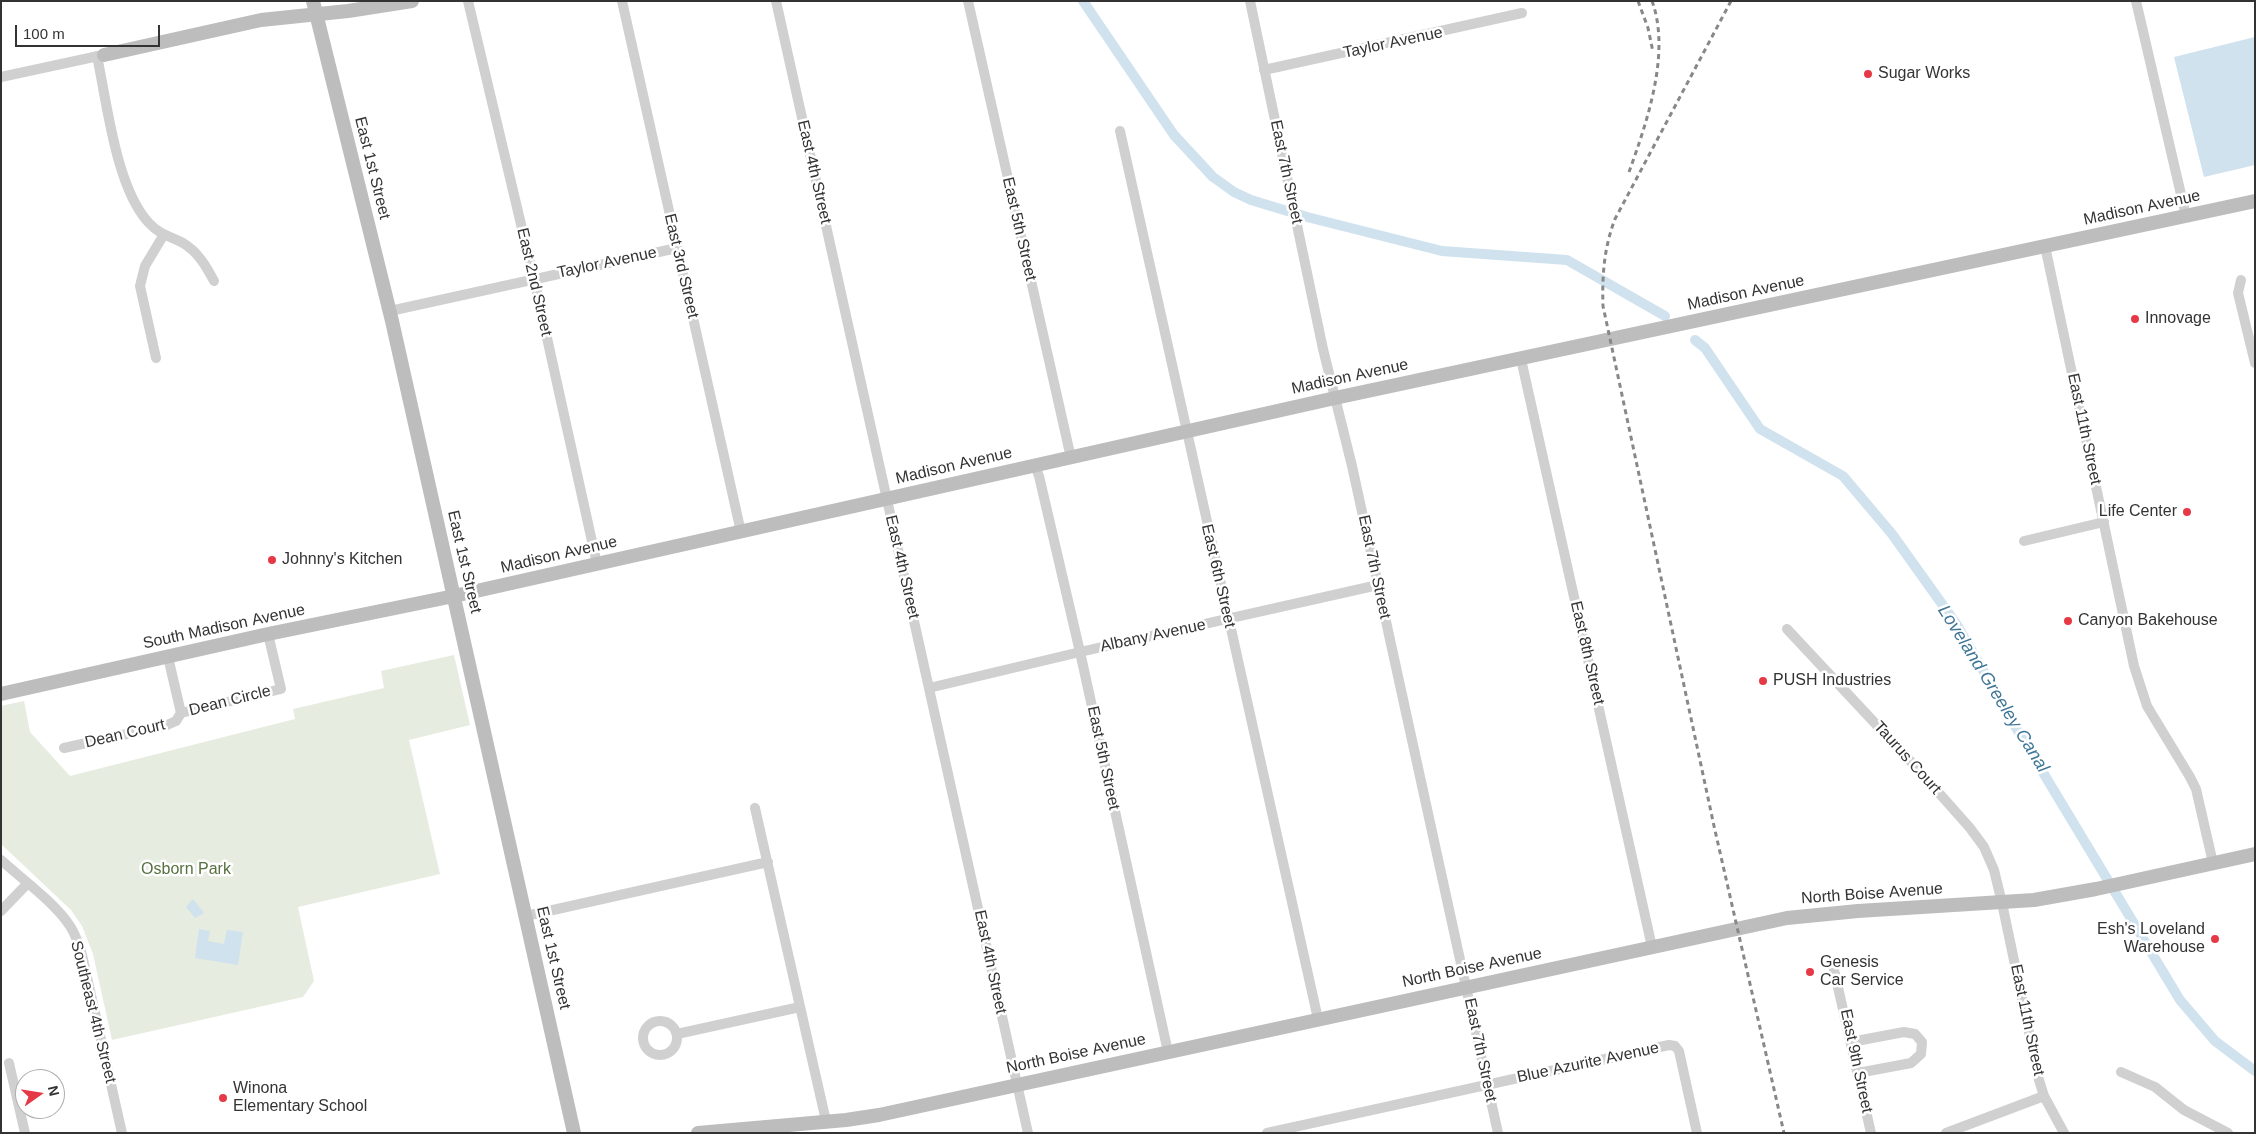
<!DOCTYPE html>
<style>
body{margin:0}
#map{position:relative;width:2256px;height:1134px;overflow:hidden;background:#fff;font-family:Arial,sans-serif}
canvas{display:block}
.frame{position:absolute;inset:0;border:2px solid #333;pointer-events:none}
.north{position:absolute;left:15px;top:1069px;width:50px;height:50px;box-sizing:border-box;background:#fff;border:1px solid #adadad;border-radius:50%;rotate:77deg;font-size:14px;font-weight:700;line-height:20px;text-align:center;color:#333}
.north::after{content:'';display:block;margin:auto;width:18px;height:22px;background:#e63946;clip-path:polygon(50% 0,100% 100%,50% 72%,0 100%)}
.scale{position:absolute;left:15px;top:25px;width:145px;height:22px;box-sizing:border-box;border:2px solid #333;border-top:0;padding-left:6px;font-size:15px;line-height:18px;white-space:nowrap;color:#333;-webkit-text-stroke:4px #fff;paint-order:stroke}
</style>
<div id="map">
<canvas width="2256" height="1134"></canvas>
<div class="frame"></div>
<div class="north">N</div>
<div class="scale">100 m</div>
</div>
<script>
const c = document.querySelector('canvas').getContext('2d');
c.lineJoin = 'round';
function fill(path, color) {
  c.fillStyle = color;
  c.fill(path, 'evenodd');
}
function strokePath(path, color, width, dash) {
  c.strokeStyle = color;
  c.lineWidth = width;
  c.lineCap = dash ? 'butt' : 'round';
  c.setLineDash(dash || []);
  c.stroke(path);
}
function write(font, color, halo, rows, align = 'center') {
  c.font = font + ' Arial,sans-serif';
  c.lineWidth = 5;
  c.setLineDash([]);
  c.textBaseline = 'middle';
  c.strokeStyle = halo;
  c.fillStyle = color;
  for (const [text, x, y, turn = 0] of rows) {
    c.save();
    c.translate(x, y);
    c.rotate((+turn || 0) * Math.PI / 180);
    c.textAlign = isNaN(turn) ? turn : align;
    if (halo) c.strokeText(text, 0, 0);
    c.fillText(text, 0, 0);
    c.restore();
  }
}
const green = new Path2D(`
 M 454,655 L 470,725 L 409,740 L 440,874 L 298,907 L 314,981 L 303,997 L 112,1040 L 93,954 L 82,926 L 71,910 L 1,844 L 1,706 L 24,701 L 30,732 L 70,776 L 295,719 L 293,709 L 384,688 L 381,671 Z`);
const water = new Path2D(`
 M 2255,37 L 2255,165 L 2204,177 L 2174,57 Z
 M 193,899 L 204,913 L 195,918 L 186,907 Z
 M 199,929 L 210,931 L 208,941 L 224,944 L 227,930 L 243,932 L 238,965 L 195,958 Z`);
const canal = new Path2D(`
 M 1083,1 L 1174,135 L 1213,177 L 1234,192 L 1251,200 L 1307,217 L 1442,251 L 1567,260 L 1665,316
 M 1695,340 L 1705,348 L 1760,429 L 1843,476 L 1892,534 L 1957,625 L 2012,721 L 2180,1000 L 2215,1041 L 2255,1071`);
const street = new Path2D(`
 M 468,1 L 534,279 L 597,564
 M 622,1 L 741,532
 M 776,1 L 1028,1133
 M 968,1 L 1071,458
 M 1250,1 L 1323,349 L 1352,466 L 1498,1133
 M 2136,1 L 2186,216
 M 97,56 C 107,103 116,187 148,222 C 161,236 168,235 183,243 C 198,252 206,266 214,281
 M 1264,70 L 1522,13
 M 1,77 L 103,55
 M 1120,131 L 1318,1019
 M 2045,246 L 2134,666 L 2147,706 L 2190,777 L 2196,789 L 2213,863
 M 2241,280 L 2238,293 L 2255,363
 M 390,311 L 677,248
 M 156,358 L 140,286 L 145,266 L 163,236
 M 1521,359 L 1652,947
 M 1035,466 L 1039,476 L 1080,652 L 1168,1052
 M 2024,541 L 2104,522
 M 1787,629 L 1915,766 L 1970,828 L 1984,847 L 1994,870 L 2002,903 L 2039,1080 L 2044,1096 L 2064,1133
 M 168,657 L 181,713
 M 929,688 L 1080,652 L 1378,585
 M 181,713 L 281,689 L 268,634
 M 64,748 L 167,725 L 176,721 L 181,713
 M 755,808 L 826,1121
 M 1,860 C 23,880 54,902 70,926 C 76,935 79,945 82,955 L 122,1133
 M 1,911 L 27,884
 M 526,916 L 768,862
 M 1832,961 L 1871,1133
 M643 1038a17 17 0 1 1 34 0a17 17 0 1 1-34 0Z
 M 677,1034 L 800,1007
 M 1851,1042 L 1904,1032 L 1915,1034 L 1922,1042 L 1921,1054 L 1911,1063 L 1858,1073
 M 9,1063 L 25,1133
 M 2121,1072 L 2155,1087 L 2184,1110 L 2228,1133
 M 1267,1133 L 1669,1045 L 1675,1046 L 1679,1051 L 1697,1133
 M 1946,1133 L 2044,1096`);
const secondary = new Path2D(`
 M 313,1 L 392,321 L 574,1133
 M 104,55 L 261,20 L 348,11 L 412,1
 M 1,694 L 268,634 L 454,596 L 1335,398 L 2255,201
 M 698,1133 L 846,1120 L 879,1115 L 1787,918 L 1858,911 L 2034,900 L 2096,889 L 2255,854`);
const rail = new Path2D(`
 M 1638,1 L 1648,28 L 1653,52
 M 1731,1 L 1615,219 C 1604,248 1602,275 1603,306 L 1714,826 L 1784,1133
 M 1629,172 C 1647,122 1671,53 1652,1`);
const markers = [
 [1868,74,5,"#e63946"],
 [2135,319,5,"#e63946"],
 [2187,512,5,"#e63946"],
 [272,560,5,"#e63946"],
 [2068,621,5,"#e63946"],
 [1763,681,5,"#e63946"],
 [2215,939,5,"#e63946"],
 [1810,972,5,"#e63946"],
 [223,1098,5,"#e63946"]
];
const streetNames = [
 ["Taylor Avenue",1393,43,-12],
 ["East 1st Street",372,168,76],
 ["East 4th Street",814,172,77],
 ["East 7th Street",1286,172,78],
 ["Madison Avenue",2142,208,-12],
 ["East 5th Street",1019,229,77],
 ["Taylor Avenue",607,263,-12],
 ["East 3rd Street",681,266,77],
 ["East 2nd Street",534,282,77],
 ["Madison Avenue",1746,293,-12],
 ["Madison Avenue",1350,377,-12],
 ["East 11th Street",2084,429,78],
 ["Madison Avenue",954,466,-13],
 ["Madison Avenue",559,555,-13],
 ["East 1st Street",464,562,77],
 ["East 4th Street",902,567,77],
 ["East 7th Street",1374,567,78],
 ["East 6th Street",1218,576,77],
 ["South Madison Avenue",224,627,-12],
 ["Albany Avenue",1153,636,-12],
 ["East 8th Street",1587,653,77],
 ["Dean Circle",230,701,-14],
 ["Dean Court",125,734,-13],
 ["East 5th Street",1103,758,78],
 ["Taurus Court",1907,758,48],
 ["North Boise Avenue",1872,894,-4],
 ["East 1st Street",553,958,77],
 ["East 4th Street",990,962,78],
 ["North Boise Avenue",1472,968,-12],
 ["Southeast 4th Street",93,1012,76],
 ["East 11th Street",2027,1020,78],
 ["East 7th Street",1480,1050,78],
 ["North Boise Avenue",1076,1054,-12],
 ["East 9th Street",1856,1061,78],
 ["Blue Azurite Avenue",1588,1063,-12]
];
const poiNames = [
 ["Sugar Works",1878,74],
 ["Innovage",2145,319],
 ["Life Center",2177,512,"right"],
 ["Johnny's Kitchen",282,560],
 ["Canyon Bakehouse",2078,621],
 ["PUSH Industries",1773,681],
 ["Esh's Loveland",2205,930,"right"],
 ["Warehouse",2205,948,"right"],
 ["Genesis",1820,963],
 ["Car Service",1820,981],
 ["Winona",233,1089],
 ["Elementary School",233,1107]
];
const parkNames = [
 ["Osborn Park",186,870]
];
const waterNames = [
 ["Loveland Greeley Canal",1993,689,58]
];
fill(green, '#e6ecdf');
fill(water, '#cfe2ee');
strokePath(canal, '#cfe2ee', 10);
strokePath(street, '#d0d0d0', 10);
strokePath(secondary, '#bdbdbd', 14);
strokePath(rail, '#888', 3, [5, 4]);
for (const [x, y, r, color] of markers) {
  const dot = new Path2D();
  dot.arc(x, y, r, 0, 2 * Math.PI);
  c.fillStyle = color;
  c.fill(dot);
  strokePath(dot, '#fff', 2);
}
write('16px', '#333', '#fff', streetNames);
write('16px', '#333', '#fff', poiNames, 'left');
write('16px', '#56703f', '#fff', parkNames);
write('italic 18px', '#3f7597', '#fff', waterNames);
</script>
